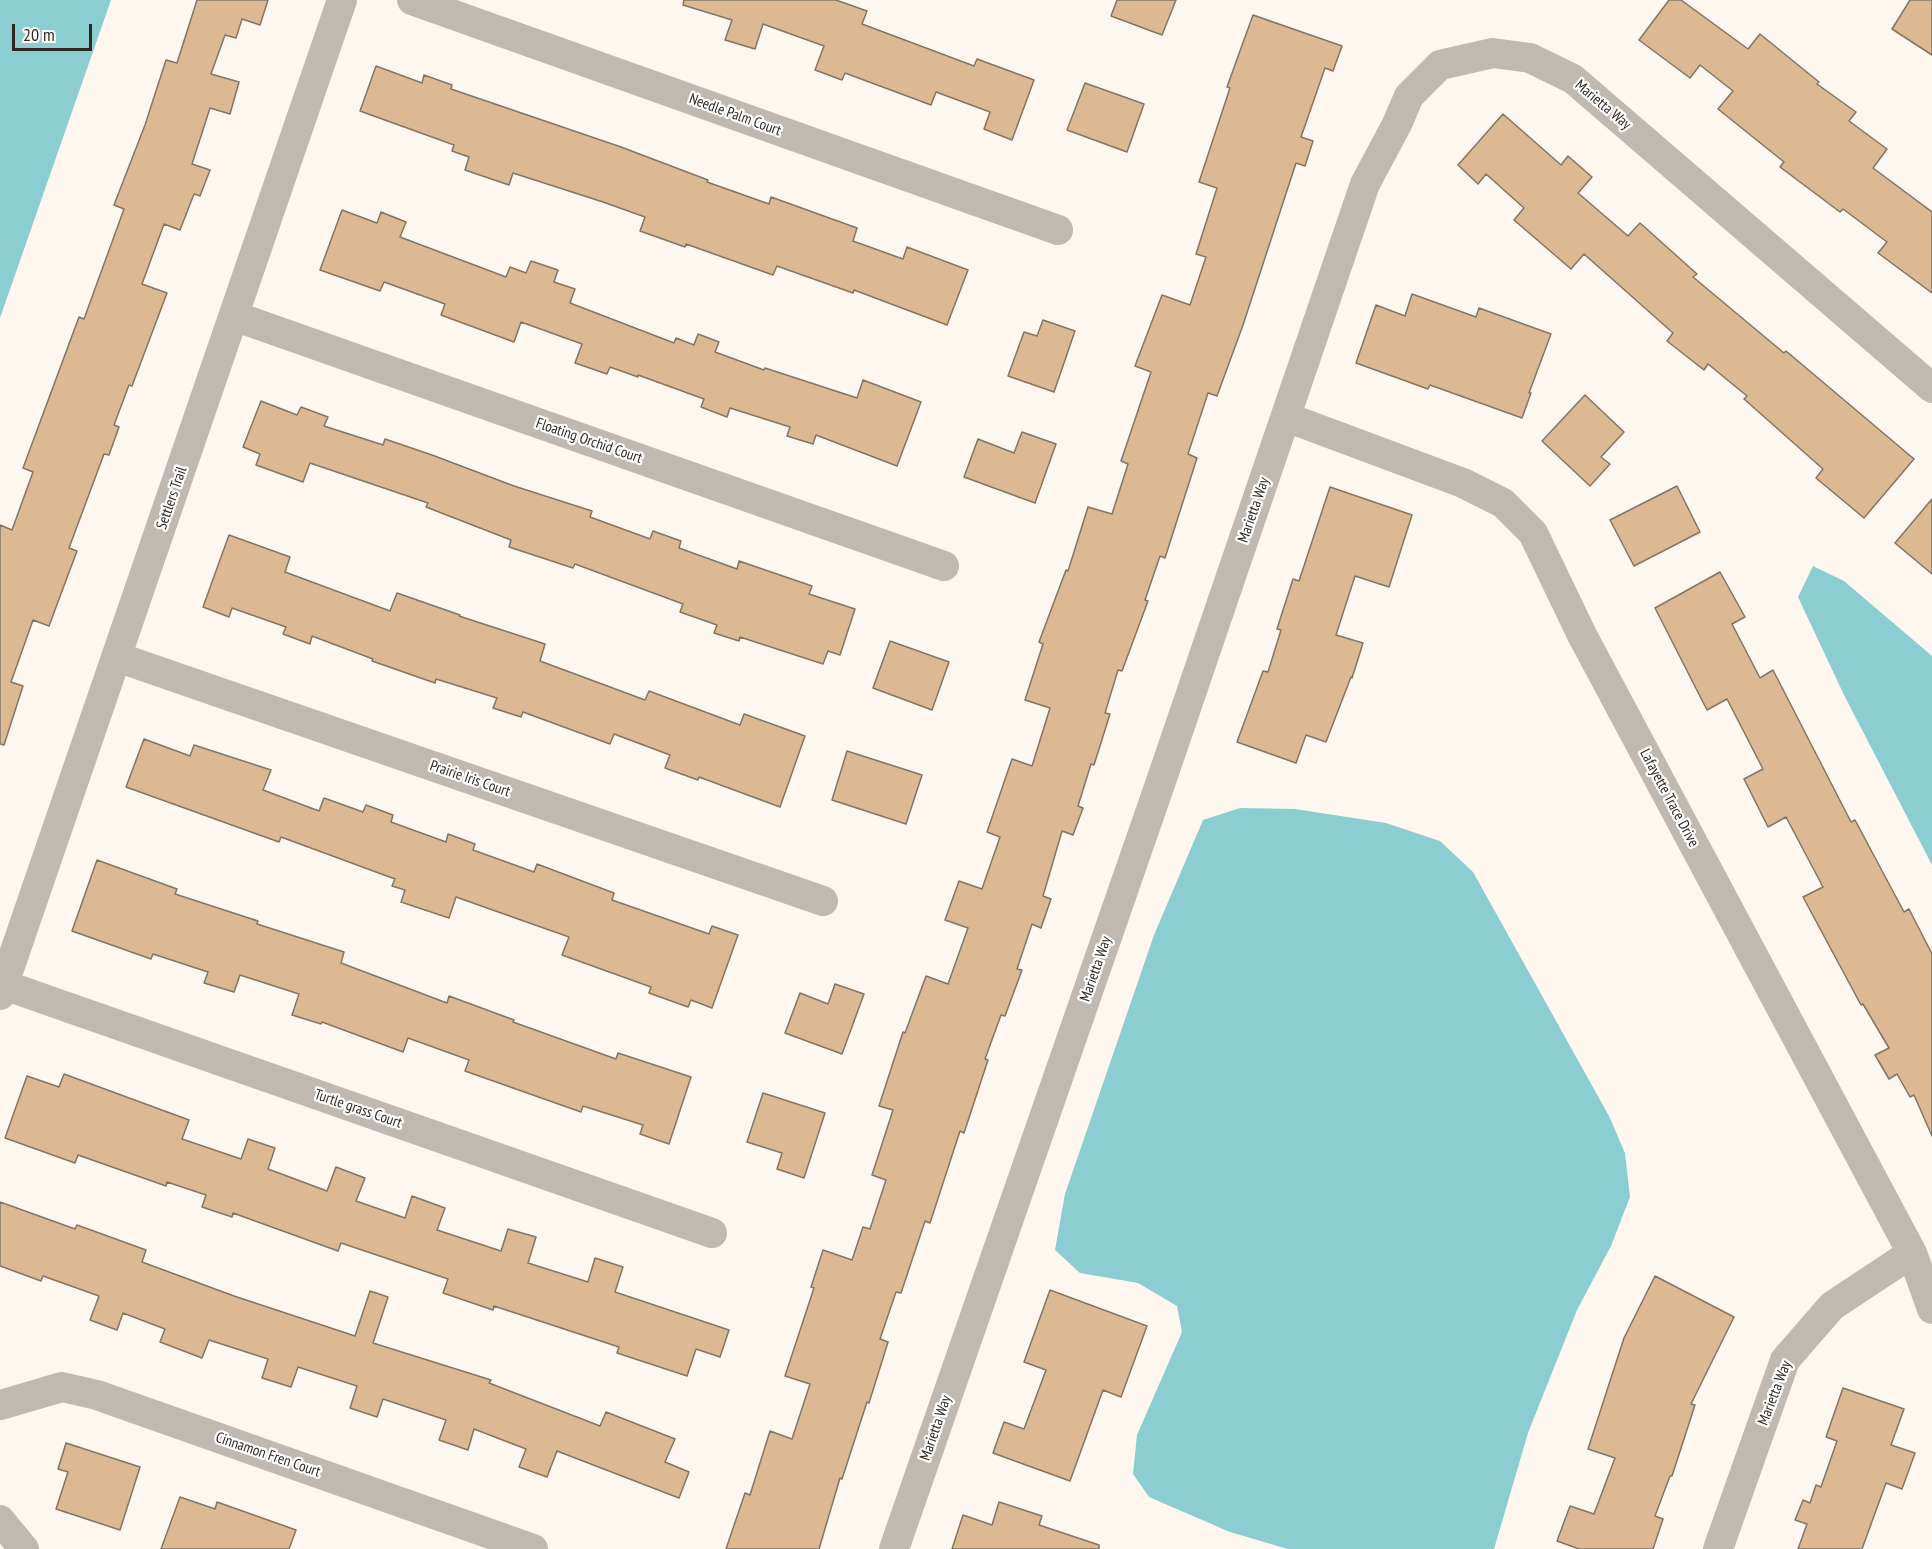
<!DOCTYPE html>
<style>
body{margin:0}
#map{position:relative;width:1932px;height:1549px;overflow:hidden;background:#fdf7f0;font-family:"PT Sans Narrow",sans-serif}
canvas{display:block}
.scale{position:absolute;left:12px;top:24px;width:80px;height:27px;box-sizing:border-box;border:3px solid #2e2922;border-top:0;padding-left:8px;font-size:18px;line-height:21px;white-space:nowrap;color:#2e2922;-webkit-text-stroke:4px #fff;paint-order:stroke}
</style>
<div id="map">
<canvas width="1932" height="1549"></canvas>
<div class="scale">20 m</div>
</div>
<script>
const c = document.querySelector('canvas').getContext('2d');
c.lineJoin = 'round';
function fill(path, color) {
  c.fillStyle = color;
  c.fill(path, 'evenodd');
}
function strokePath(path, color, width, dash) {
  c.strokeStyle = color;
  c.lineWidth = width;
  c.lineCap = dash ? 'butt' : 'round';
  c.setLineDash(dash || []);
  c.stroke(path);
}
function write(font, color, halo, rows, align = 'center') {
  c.font = font + ' "PT Sans Narrow",sans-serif';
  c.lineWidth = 4.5;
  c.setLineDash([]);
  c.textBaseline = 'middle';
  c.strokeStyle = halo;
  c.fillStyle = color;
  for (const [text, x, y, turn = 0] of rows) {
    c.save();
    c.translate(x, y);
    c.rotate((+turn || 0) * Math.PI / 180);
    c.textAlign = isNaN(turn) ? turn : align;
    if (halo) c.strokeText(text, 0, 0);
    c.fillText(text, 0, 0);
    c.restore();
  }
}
const water = new Path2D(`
 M 0,0 L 111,0 L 0,318 Z
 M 1813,566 L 1844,581 L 1932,656 L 1932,865 L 1844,695 L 1798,597 Z
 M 1240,808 L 1295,809 L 1386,823 L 1440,841 L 1473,872 L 1609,1116 L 1625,1153 L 1630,1197 L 1611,1246 L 1577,1310 L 1528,1433 L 1494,1549 L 1288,1549 L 1230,1532 L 1149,1497 L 1133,1474 L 1137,1435 L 1182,1332 L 1177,1306 L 1138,1283 L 1080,1273 L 1055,1250 L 1065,1194 L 1154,935 L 1203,820 Z`);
const building = new Path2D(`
 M 197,0 L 268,0 L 260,25 L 242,19 L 236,38 L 225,35 L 211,74 L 239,82 L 230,114 L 210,108 L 192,164 L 210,170 L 200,196 L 194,194 L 180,230 L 164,224 L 142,284 L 167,293 L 132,386 L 129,385 L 114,425 L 119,427 L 109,455 L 104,454 L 69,548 L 77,551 L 49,626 L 33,620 L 11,682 L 23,686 L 4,745 L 0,744 L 0,525 L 12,530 L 33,472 L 23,468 L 79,317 L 84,319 L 124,209 L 114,205 L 145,125 L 166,60 L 177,63 Z
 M 684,0 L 836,0 L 867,11 L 862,24 L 974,66 L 977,59 L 1034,80 L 1012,140 L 984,129 L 990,112 L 936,92 L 931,105 L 845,73 L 842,80 L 815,70 L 824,46 L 763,24 L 755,49 L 725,40 L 732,20 L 683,5 Z
 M 1117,0 L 1176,0 L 1162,35 L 1111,16 Z
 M 1669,0 L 1681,0 L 1748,49 L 1760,34 L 1819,82 L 1817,84 L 1856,112 L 1849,121 L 1887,149 L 1873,168 L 1932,212 L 1932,293 L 1878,253 L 1887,242 L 1843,209 L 1840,212 L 1780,167 L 1784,162 L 1718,109 L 1733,91 L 1700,65 L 1690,78 L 1639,40 Z
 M 1910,0 L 1932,0 L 1932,55 L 1892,29 Z
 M 1253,15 L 1342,46 L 1333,71 L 1325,68 L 1301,137 L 1313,141 L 1305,166 L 1296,163 L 1243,325 L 1217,396 L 1208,393 L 1188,454 L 1197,458 L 1165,558 L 1160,556 L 1145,600 L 1148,601 L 1122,671 L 1118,670 L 1105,713 L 1110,714 L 1094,765 L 1091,764 L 1078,806 L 1083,808 L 1073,835 L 1062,831 L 1043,896 L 1051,899 L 1041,928 L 1032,924 L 1017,969 L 1022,970 L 1005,1016 L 1001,1015 L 985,1059 L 988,1060 L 964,1133 L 960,1131 L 930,1223 L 925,1221 L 901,1293 L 896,1292 L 880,1339 L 888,1342 L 869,1403 L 867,1402 L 842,1479 L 840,1478 L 819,1549 L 726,1549 L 745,1493 L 750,1495 L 770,1431 L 792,1439 L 810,1384 L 785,1376 L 814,1288 L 811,1287 L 823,1250 L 852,1260 L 863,1227 L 870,1229 L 886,1180 L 872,1175 L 893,1110 L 879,1106 L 903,1032 L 905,1033 L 926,976 L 948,984 L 968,928 L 945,920 L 959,881 L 982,889 L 1000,837 L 987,832 L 1012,759 L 1032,766 L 1050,708 L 1025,700 L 1043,644 L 1039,642 L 1066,570 L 1068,571 L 1088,507 L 1112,514 L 1128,464 L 1121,461 L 1151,372 L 1135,366 L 1162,295 L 1190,305 L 1206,257 L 1196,254 L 1217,188 L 1199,182 L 1230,88 L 1227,87 Z
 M 376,66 L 422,83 L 424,75 L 452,85 L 451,89 L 621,147 L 708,180 L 707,182 L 769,204 L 771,197 L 857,228 L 853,241 L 903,259 L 907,247 L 968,270 L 947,325 L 854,290 L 853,293 L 777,266 L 773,275 L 686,244 L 685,247 L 640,231 L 645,217 L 603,202 L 513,173 L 509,185 L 465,170 L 469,157 L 452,151 L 454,145 L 360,111 Z
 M 1085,83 L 1144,104 L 1127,152 L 1067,130 Z
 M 1503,114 L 1561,165 L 1568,156 L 1592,177 L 1578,193 L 1628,236 L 1640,223 L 1697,274 L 1693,277 L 1784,353 L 1786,351 L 1914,459 L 1864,518 L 1816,478 L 1823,469 L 1744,399 L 1747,396 L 1708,364 L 1704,370 L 1667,341 L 1673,333 L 1584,254 L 1571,269 L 1514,220 L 1524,208 L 1486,174 L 1478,184 L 1458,165 Z
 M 342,210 L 377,223 L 381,212 L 406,222 L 400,237 L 506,277 L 510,267 L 526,273 L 531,261 L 558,270 L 554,282 L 575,289 L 570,303 L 674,343 L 676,338 L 694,345 L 698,334 L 719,342 L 715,352 L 764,370 L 765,368 L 857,398 L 863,380 L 921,402 L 897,466 L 816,435 L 813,444 L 787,436 L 790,427 L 730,408 L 727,417 L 701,407 L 704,399 L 638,375 L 638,377 L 610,367 L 607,374 L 575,363 L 582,344 L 521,322 L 514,342 L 441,315 L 445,304 L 384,282 L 380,291 L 320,270 Z
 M 1412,294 L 1476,317 L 1479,308 L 1551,334 L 1529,393 L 1531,393 L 1522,418 L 1430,385 L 1428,389 L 1356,363 L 1376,305 L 1405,316 Z
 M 1043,320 L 1075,331 L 1054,392 L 1008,376 L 1024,332 L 1037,336 Z
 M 1585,395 L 1624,432 L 1601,457 L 1610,464 L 1590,486 L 1542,441 Z
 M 261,401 L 297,415 L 301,407 L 328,417 L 324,426 L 383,445 L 385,439 L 432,455 L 514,486 L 592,511 L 590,517 L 650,539 L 653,531 L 681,541 L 679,548 L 737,569 L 739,561 L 812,586 L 809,594 L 855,609 L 840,655 L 828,651 L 823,664 L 740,637 L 739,641 L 714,633 L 717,625 L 680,612 L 683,604 L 575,564 L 573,568 L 509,547 L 511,540 L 426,507 L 428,503 L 310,463 L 303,482 L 256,465 L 260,454 L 243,447 Z
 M 1022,432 L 1056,444 L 1035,503 L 964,477 L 978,439 L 1014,453 Z
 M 1677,486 L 1700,532 L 1634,566 L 1610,520 Z
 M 1330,487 L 1412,515 L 1389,587 L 1355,576 L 1336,635 L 1363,643 L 1352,678 L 1351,677 L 1326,742 L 1306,735 L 1296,763 L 1237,742 L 1263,671 L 1268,672 L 1281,630 L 1277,629 L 1293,579 L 1299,581 Z
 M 1932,499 L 1932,574 L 1895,543 Z
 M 229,535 L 290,557 L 285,572 L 390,611 L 397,593 L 460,615 L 459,616 L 545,644 L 540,661 L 645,700 L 649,691 L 740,725 L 744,714 L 805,736 L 780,807 L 699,777 L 698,780 L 665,768 L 670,755 L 614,734 L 610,744 L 523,712 L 521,717 L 493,708 L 497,698 L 436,679 L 435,683 L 372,661 L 373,659 L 312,636 L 310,644 L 283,634 L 286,627 L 232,608 L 229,617 L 203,607 Z
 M 1720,572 L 1745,617 L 1732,624 L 1760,678 L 1773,670 L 1851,822 L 1855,820 L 1904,912 L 1909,909 L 1932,954 L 1932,1136 L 1914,1095 L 1910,1097 L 1897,1074 L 1889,1079 L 1875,1055 L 1889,1048 L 1863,1004 L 1861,1005 L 1803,897 L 1823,887 L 1786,817 L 1768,827 L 1744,779 L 1763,769 L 1727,699 L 1707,710 L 1655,608 Z
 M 890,641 L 949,662 L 932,710 L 873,688 Z
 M 144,739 L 190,756 L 194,745 L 271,770 L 263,790 L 319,811 L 324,798 L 363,812 L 366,805 L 393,815 L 391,822 L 446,842 L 448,834 L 475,844 L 473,850 L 534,872 L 537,864 L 614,893 L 612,900 L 709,934 L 712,926 L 738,935 L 712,1008 L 691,1000 L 688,1007 L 649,993 L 651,987 L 562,955 L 569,937 L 456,897 L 449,918 L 401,902 L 405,890 L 392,886 L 395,879 L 281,837 L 279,842 L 126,787 Z
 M 847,751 L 922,775 L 906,824 L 832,800 Z
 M 97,860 L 177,889 L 175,894 L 258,921 L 257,924 L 344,952 L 341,963 L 447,1003 L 449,996 L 514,1020 L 513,1022 L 616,1059 L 618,1053 L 691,1077 L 669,1144 L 640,1134 L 643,1125 L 583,1106 L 581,1112 L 465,1071 L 469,1060 L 408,1038 L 403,1052 L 322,1022 L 321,1024 L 292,1015 L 299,994 L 240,975 L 234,992 L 204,983 L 208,972 L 153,954 L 151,959 L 72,931 Z
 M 835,984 L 864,994 L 842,1054 L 785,1033 L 800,993 L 828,1004 Z
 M 64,1074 L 189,1120 L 182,1139 L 241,1159 L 248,1139 L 275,1148 L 268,1169 L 327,1191 L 336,1167 L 365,1178 L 356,1201 L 405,1218 L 412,1196 L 445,1208 L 437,1230 L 501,1251 L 508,1229 L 536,1237 L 528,1263 L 588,1282 L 595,1258 L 623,1267 L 615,1292 L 729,1330 L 720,1357 L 696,1349 L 687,1376 L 617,1353 L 619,1347 L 494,1306 L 493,1310 L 443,1293 L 448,1279 L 341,1243 L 338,1251 L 233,1213 L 232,1217 L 202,1207 L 206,1195 L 167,1182 L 166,1186 L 78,1155 L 75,1163 L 5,1138 L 27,1076 L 59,1087 Z
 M 763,1093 L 825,1113 L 804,1178 L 777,1169 L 782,1153 L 747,1142 Z
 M 0,1202 L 75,1229 L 77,1225 L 146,1250 L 142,1262 L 234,1296 L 355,1336 L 370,1291 L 388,1297 L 373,1343 L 491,1380 L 489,1383 L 600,1426 L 606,1412 L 675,1439 L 665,1462 L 689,1472 L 679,1498 L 557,1451 L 547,1477 L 519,1467 L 526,1449 L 474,1429 L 468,1450 L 439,1440 L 446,1420 L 383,1399 L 377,1417 L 350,1408 L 357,1386 L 298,1367 L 291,1387 L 262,1378 L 268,1359 L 209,1340 L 202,1358 L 160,1342 L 165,1329 L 123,1313 L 117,1330 L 90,1320 L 99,1296 L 43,1276 L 41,1281 L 0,1266 Z
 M 1655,1276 L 1734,1317 L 1691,1404 L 1695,1405 L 1672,1476 L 1670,1476 L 1655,1516 L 1663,1519 L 1653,1549 L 1579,1549 L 1557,1541 L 1570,1506 L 1594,1514 L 1615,1458 L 1588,1449 L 1624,1338 Z
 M 1050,1290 L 1147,1326 L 1121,1397 L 1103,1390 L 1070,1481 L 993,1453 L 1004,1422 L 1024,1429 L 1046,1370 L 1024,1362 Z
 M 1843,1388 L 1904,1409 L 1891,1445 L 1915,1453 L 1902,1489 L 1886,1483 L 1862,1549 L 1798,1549 L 1807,1524 L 1795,1520 L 1803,1500 L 1810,1503 L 1816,1485 L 1821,1487 L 1837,1441 L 1826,1437 Z
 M 66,1443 L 140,1467 L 120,1530 L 56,1509 L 68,1472 L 58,1469 Z
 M 180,1497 L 215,1509 L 217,1502 L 296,1530 L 289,1549 L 161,1549 Z
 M 999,1502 L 1042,1516 L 1039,1525 L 1099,1545 L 1099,1549 L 952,1549 L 963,1515 L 992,1525 Z`);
const minor = new Path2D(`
 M 412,0 L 1058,230
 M 234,316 L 944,566
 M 1286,417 L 1463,483 L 1503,503 L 1533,533 L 1582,635 L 1912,1253 L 1932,1309
 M 117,657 L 823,901
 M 4,985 L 712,1233
 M 0,995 L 342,0
 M 0,1405 L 62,1387 L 97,1395 L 533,1549
 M 0,1520 L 24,1549
 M 894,1549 L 1158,790 L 1365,184 L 1397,124 L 1409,96 L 1440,65 L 1493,53 L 1530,58 L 1573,79 L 1932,388
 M 1718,1549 L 1785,1360 L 1832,1306 L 1912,1253`);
const streetNames = [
 ["Marietta Way",1603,105,40],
 ["Needle Palm Court",735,115,20],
 ["Floating Orchid Court",589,441,19],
 ["Settlers Trail",172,498,-71],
 ["Marietta Way",1254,510,-71],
 ["Prairie Iris Court",470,779,19],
 ["Lafayette Trace Drive",1669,798,62],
 ["Marietta Way",1096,969,-71],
 ["Turtle grass Court",358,1109,19],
 ["Marietta Way",1775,1393,-69],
 ["Marietta Way",936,1428,-71],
 ["Cinnamon Fren Court",268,1455,19]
];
fill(water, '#8bcdd0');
fill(building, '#dcb992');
strokePath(building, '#837565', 1.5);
strokePath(minor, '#c0b9b2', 30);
write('15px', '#2e2922', '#fff', streetNames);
</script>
